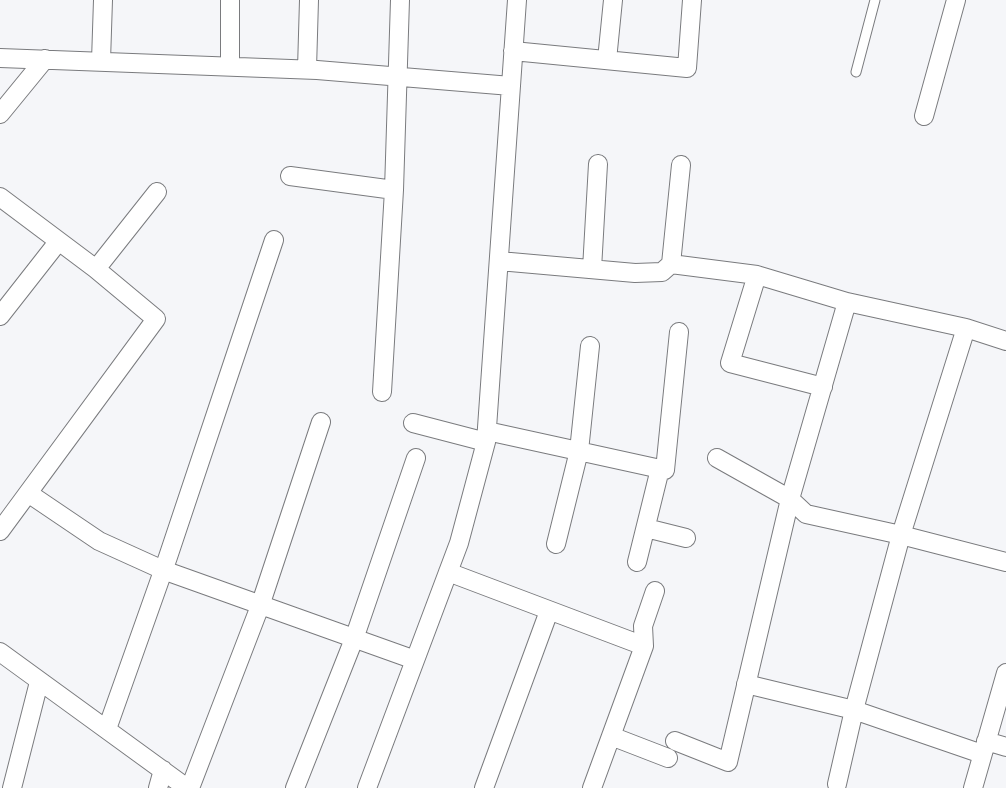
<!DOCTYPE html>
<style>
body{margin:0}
canvas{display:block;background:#f5f6f9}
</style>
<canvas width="1006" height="788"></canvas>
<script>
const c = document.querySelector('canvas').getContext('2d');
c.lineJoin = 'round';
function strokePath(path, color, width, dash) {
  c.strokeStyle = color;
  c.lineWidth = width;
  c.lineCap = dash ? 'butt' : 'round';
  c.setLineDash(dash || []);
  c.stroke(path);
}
const lane = new Path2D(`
 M 856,72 L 875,0`);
const street = new Path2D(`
 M 513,51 L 687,68 L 692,0
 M 0,58 L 317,70 L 511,86
 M 607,60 L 613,0
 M 101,61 L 103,0
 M 230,66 L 230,0
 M 307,69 L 309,0
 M 0,114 L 45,59
 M 924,116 L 956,0
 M 290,176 L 394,190
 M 0,197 L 96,269 L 156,319 L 0,531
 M 499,261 L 635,273 L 662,272 L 671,264 L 681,165
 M 671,262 L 671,264 L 757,275
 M 96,269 L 157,192
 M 592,269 L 598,164
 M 0,316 L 58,242
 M 966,328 L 847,302 L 790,499 L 806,514 L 901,535 L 854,710 L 982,754
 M 1006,341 L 966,328 L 901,535 L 1006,562
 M 823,387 L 730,363 L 757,275 L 847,302
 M 382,392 L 394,190 L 400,0
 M 413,423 L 486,442
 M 487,431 L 665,470 L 679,332
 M 28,493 L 99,541 L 163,570 L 415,660
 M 646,528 L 686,538
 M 556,544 L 579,451 L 590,346
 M 637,562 L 660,469
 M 448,572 L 644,646 L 592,788
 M 644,646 L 643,626 L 655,591
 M 0,652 L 187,788
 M 746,684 L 854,710 L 837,784
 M 107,729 L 168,557 L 274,240
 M 611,736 L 668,758
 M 675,741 L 728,762 L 790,499 L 717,458
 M 986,741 L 1006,747
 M 12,788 L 39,682
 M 158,788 L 163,770
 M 190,788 L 260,606 L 321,422
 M 295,788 L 354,639 L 416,458
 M 367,788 L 459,543 L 486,442 L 517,0
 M 484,788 L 549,611
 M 973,788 L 1006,673`);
strokePath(lane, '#7a7b7e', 11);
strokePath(street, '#7a7b7e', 20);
strokePath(lane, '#fff', 9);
strokePath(street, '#fff', 18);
</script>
